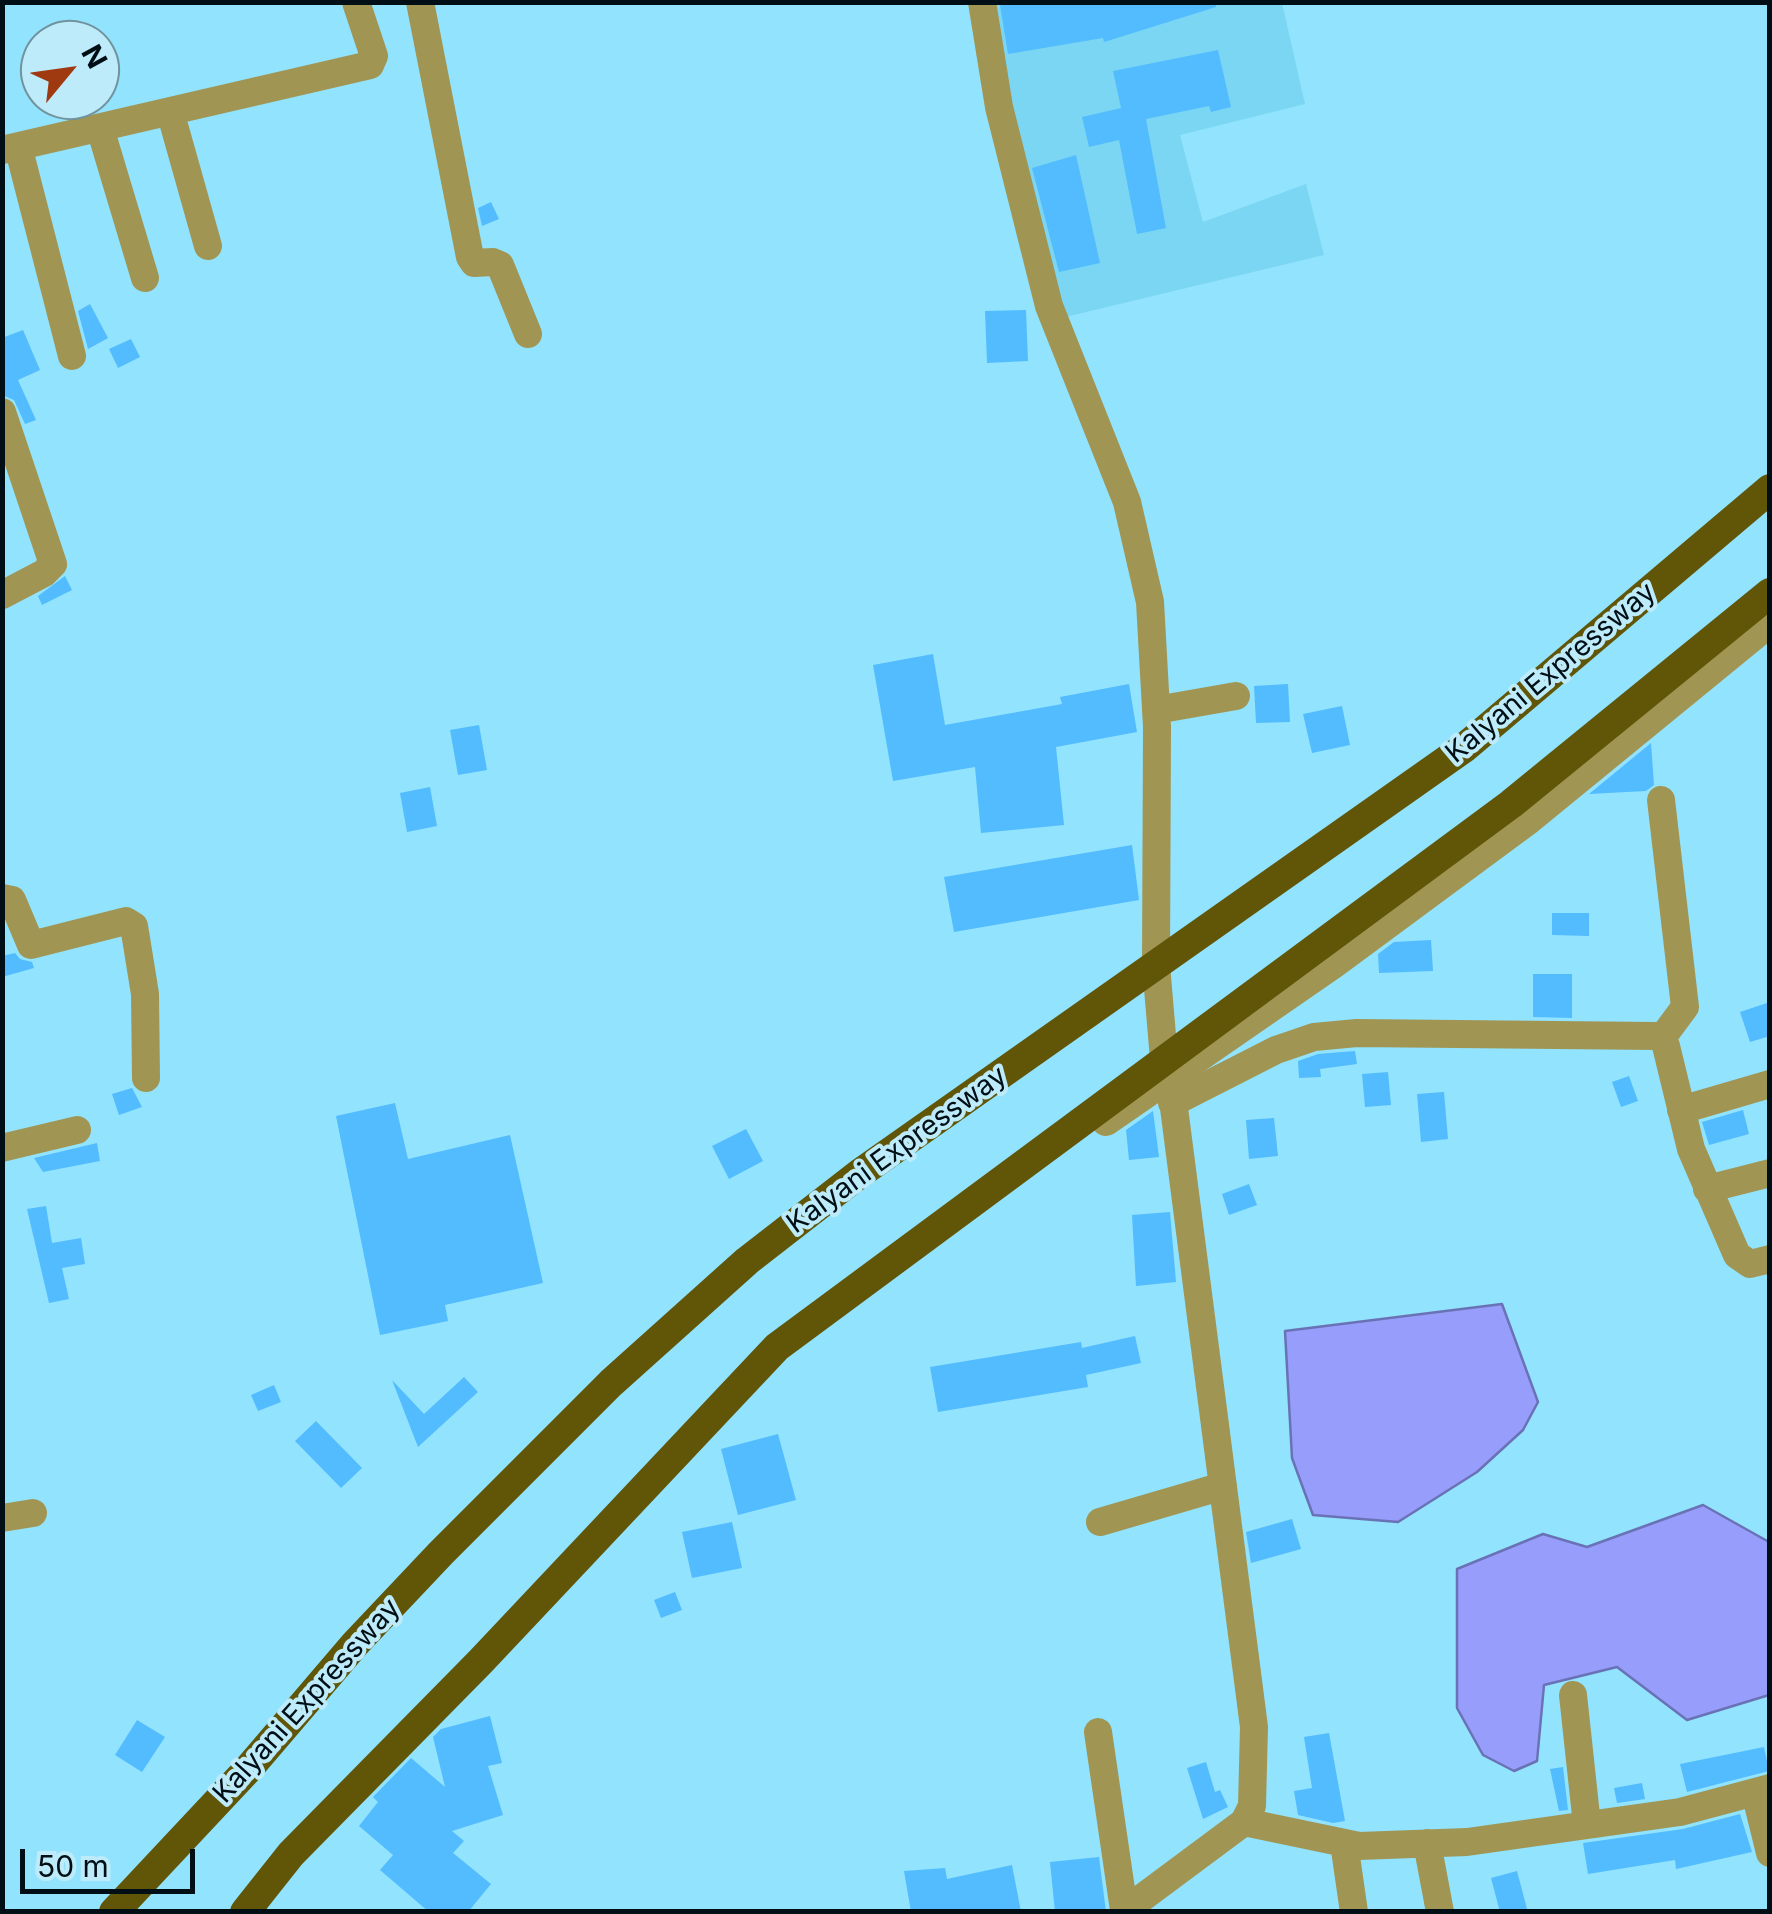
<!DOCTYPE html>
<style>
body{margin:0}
#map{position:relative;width:1772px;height:1914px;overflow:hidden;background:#92e3fd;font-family:Inter,sans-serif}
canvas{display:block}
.frame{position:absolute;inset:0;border:5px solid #000e15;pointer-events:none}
.north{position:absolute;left:20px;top:20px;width:100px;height:100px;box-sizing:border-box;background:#bdebfa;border:2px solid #71939e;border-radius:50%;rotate:61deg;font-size:28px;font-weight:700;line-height:40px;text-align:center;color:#000e15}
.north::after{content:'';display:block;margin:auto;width:35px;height:45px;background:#9f3a10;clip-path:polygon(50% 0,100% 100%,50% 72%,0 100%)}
.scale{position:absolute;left:20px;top:1849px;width:175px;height:45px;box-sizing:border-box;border:5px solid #000e15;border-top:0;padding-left:12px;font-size:30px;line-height:35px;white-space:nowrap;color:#000e15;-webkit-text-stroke:8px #bdebfa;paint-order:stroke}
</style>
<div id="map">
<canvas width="1772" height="1914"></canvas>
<div class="frame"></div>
<div class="north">N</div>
<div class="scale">50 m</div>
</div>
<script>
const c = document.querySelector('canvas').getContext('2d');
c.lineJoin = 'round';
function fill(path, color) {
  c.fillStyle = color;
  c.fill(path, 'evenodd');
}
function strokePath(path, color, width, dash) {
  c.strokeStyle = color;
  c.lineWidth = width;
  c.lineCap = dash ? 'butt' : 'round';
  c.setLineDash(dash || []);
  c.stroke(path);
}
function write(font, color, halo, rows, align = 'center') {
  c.font = font + ' Inter,sans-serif';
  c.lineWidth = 8;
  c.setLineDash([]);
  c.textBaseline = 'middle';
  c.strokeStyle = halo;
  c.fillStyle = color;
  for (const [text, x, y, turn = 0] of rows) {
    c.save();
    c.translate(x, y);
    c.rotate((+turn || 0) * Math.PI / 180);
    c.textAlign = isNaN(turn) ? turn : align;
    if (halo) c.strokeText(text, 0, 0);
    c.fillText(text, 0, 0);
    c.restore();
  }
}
const built = new Path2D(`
 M 988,3 L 1282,3 L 1305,104 L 1180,135 L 1203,222 L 1306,184 L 1324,255 L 1057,319 Z`);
const water = new Path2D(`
 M 1502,1304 L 1538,1402 L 1523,1430 L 1477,1472 L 1398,1522 L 1313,1515 L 1292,1458 L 1285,1331 Z
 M 1703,1505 L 1769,1542 L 1769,1695 L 1687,1720 L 1617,1667 L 1544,1685 L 1537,1761 L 1514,1771 L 1483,1755 L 1457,1708 L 1457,1569 L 1543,1534 L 1587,1547 Z`);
const building = new Path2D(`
 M 1016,2 L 1216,2 L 1216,7 L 1104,42 L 1103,38 L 1008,54 L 1000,5 Z
 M 1218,50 L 1231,107 L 1211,112 L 1209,106 L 1146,119 L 1166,228 L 1137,234 L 1119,140 L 1089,147 L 1082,117 L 1121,108 L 1113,71 Z
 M 1076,155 L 1100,263 L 1059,272 L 1032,168 Z
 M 491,202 L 499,219 L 482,226 L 478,208 Z
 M 90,304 L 108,338 L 88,349 L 78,311 Z
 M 1026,310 L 1028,361 L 987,363 L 985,311 Z
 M 23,330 L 40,370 L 18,380 L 36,420 L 25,424 L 14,400 L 2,395 L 2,338 Z
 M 131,339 L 140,357 L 118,368 L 109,349 Z
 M 65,576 L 72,590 L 42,605 L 38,596 Z
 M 933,654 L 945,725 L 1062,704 L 1060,697 L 1129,684 L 1137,732 L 1056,747 L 1064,825 L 981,833 L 975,767 L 893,781 L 873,665 Z
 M 1288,684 L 1290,722 L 1256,723 L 1254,686 Z
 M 1342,706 L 1350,745 L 1312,753 L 1303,714 Z
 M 479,725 L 487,770 L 458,775 L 450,730 Z
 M 1651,743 L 1654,785 L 1646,791 L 1589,794 Z
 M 430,787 L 437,826 L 407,832 L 400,793 Z
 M 1132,845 L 1139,900 L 954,932 L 944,877 Z
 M 1552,913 L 1589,913 L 1589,936 L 1552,935 Z
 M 1431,940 L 1433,971 L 1379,973 L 1378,954 L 1394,942 Z
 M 15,953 L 20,959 L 32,962 L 34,968 L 2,977 L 2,956 Z
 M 1533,974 L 1572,974 L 1572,1018 L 1533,1017 Z
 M 1770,1002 L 1770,1036 L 1750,1042 L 1740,1012 Z
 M 1355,1051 L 1357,1064 L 1320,1069 L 1321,1077 L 1299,1078 L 1298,1061 L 1318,1054 Z
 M 1388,1072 L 1391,1105 L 1365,1107 L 1362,1074 Z
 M 1629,1076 L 1638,1101 L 1621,1107 L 1612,1082 Z
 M 132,1088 L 142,1107 L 119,1115 L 112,1094 Z
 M 1444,1092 L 1448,1139 L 1421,1142 L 1417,1094 Z
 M 395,1103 L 408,1159 L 510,1135 L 543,1283 L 445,1305 L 448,1321 L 380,1335 L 336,1116 Z
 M 1743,1110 L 1749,1134 L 1709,1145 L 1702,1122 Z
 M 1153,1111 L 1159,1157 L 1129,1160 L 1126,1130 Z
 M 1274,1118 L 1278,1156 L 1249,1159 L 1246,1120 Z
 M 746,1129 L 763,1161 L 729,1179 L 712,1146 Z
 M 97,1143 L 100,1161 L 43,1172 L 34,1158 Z
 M 1249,1184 L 1257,1205 L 1229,1215 L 1222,1194 Z
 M 46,1206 L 52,1243 L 81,1238 L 85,1264 L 62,1268 L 69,1299 L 49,1303 L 27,1209 Z
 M 1170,1212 L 1176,1282 L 1136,1286 L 1132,1215 Z
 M 1135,1336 L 1141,1363 L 1086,1375 L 1088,1387 L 938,1412 L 930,1367 L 1081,1342 L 1082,1348 Z
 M 464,1377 L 478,1392 L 418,1447 L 392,1380 L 424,1414 Z
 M 274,1385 L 281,1402 L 258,1411 L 251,1395 Z
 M 316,1421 L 362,1468 L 341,1488 L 295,1441 Z
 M 778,1434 L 796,1500 L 738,1515 L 721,1449 Z
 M 1292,1519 L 1301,1549 L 1251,1563 L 1246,1532 Z
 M 732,1522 L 742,1568 L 692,1578 L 682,1532 Z
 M 675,1592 L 682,1610 L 661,1618 L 654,1600 Z
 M 490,1716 L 502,1763 L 488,1766 L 503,1815 L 452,1831 L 464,1841 L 453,1853 L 491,1884 L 468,1912 L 429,1912 L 380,1870 L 393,1855 L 359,1826 L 378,1802 L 373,1797 L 411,1758 L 445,1787 L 433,1737 L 441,1729 Z
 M 137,1720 L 165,1737 L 142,1772 L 115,1755 Z
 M 1329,1733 L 1345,1821 L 1333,1823 L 1298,1815 L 1294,1791 L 1312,1788 L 1304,1737 Z
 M 1764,1747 L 1769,1771 L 1687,1792 L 1680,1764 Z
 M 1206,1762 L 1215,1792 L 1220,1790 L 1228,1807 L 1203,1819 L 1187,1768 Z
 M 1563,1767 L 1568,1810 L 1559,1811 L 1550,1769 Z
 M 1642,1783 L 1645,1799 L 1617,1803 L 1614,1788 Z
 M 1740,1814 L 1752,1852 L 1676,1869 L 1675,1860 L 1588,1874 L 1583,1843 L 1683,1829 Z
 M 1099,1857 L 1106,1912 L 1055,1912 L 1050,1862 Z
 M 1012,1865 L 1021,1912 L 911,1912 L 904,1871 L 945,1868 L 947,1879 Z
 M 1517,1871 L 1527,1909 L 1500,1912 L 1491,1878 Z`);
const minor = new Path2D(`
 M 420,2 L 470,257 L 474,263 L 493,262 L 500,265 L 528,334
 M 982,2 L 999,107 L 1049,306 L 1127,502 L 1150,602 L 1157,727 L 1156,965 L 1164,1059 L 1170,1077 L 1254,1727 L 1252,1806 L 1244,1822 L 1123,1912
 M 170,111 L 208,246
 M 100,128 L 145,278
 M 18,146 L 72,356
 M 2,150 L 370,65 L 374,56 L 356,2
 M 2,412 L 53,564 L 44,573 L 2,595
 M 1156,710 L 1236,696
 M 1661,800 L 1685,1007 L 1662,1038
 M 2,898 L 12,900 L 31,945 L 126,921 L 134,926 L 145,994 L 146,1078
 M 1172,1103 L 1276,1050 L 1314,1037 L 1357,1033 L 1656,1036 L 1662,1038 L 1666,1046 L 1691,1149 L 1737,1255 L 1750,1264 L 1770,1259
 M 1681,1110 L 1770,1084
 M 2,1148 L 77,1130
 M 1707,1189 L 1770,1173
 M 2,1518 L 33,1513
 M 1100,1522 L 1223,1486
 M 1573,1695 L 1587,1825
 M 1098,1732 L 1124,1910
 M 1755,1792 L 1770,1853
 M 1244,1822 L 1359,1846 L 1467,1842 L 1680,1812 L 1770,1788
 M 1344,1843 L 1354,1912
 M 1427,1843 L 1440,1912`);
const tertiary = new Path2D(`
 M 1106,1121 L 1333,964 L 1528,820 L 1770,622`);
const trunk = new Path2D(`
 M 114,1912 L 249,1768 L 355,1644 L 441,1553 L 611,1383 L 747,1261 L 859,1174 L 1464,748 L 1770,489
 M 245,1912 L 291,1854 L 481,1661 L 777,1347 L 1511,804 L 1770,593`);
const streetNames = [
 ["Kalyani Expressway",1551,673,-40],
 ["Kalyani Expressway",897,1150,-36],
 ["Kalyani Expressway",307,1701,-48]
];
fill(built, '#7ad6f2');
fill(water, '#979dfb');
strokePath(water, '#6a72b6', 2.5);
fill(building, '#52bcfe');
strokePath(minor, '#a19553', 28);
strokePath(tertiary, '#a19553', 30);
strokePath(trunk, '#615608', 30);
write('28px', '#000e15', '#bdebfa', streetNames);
</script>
